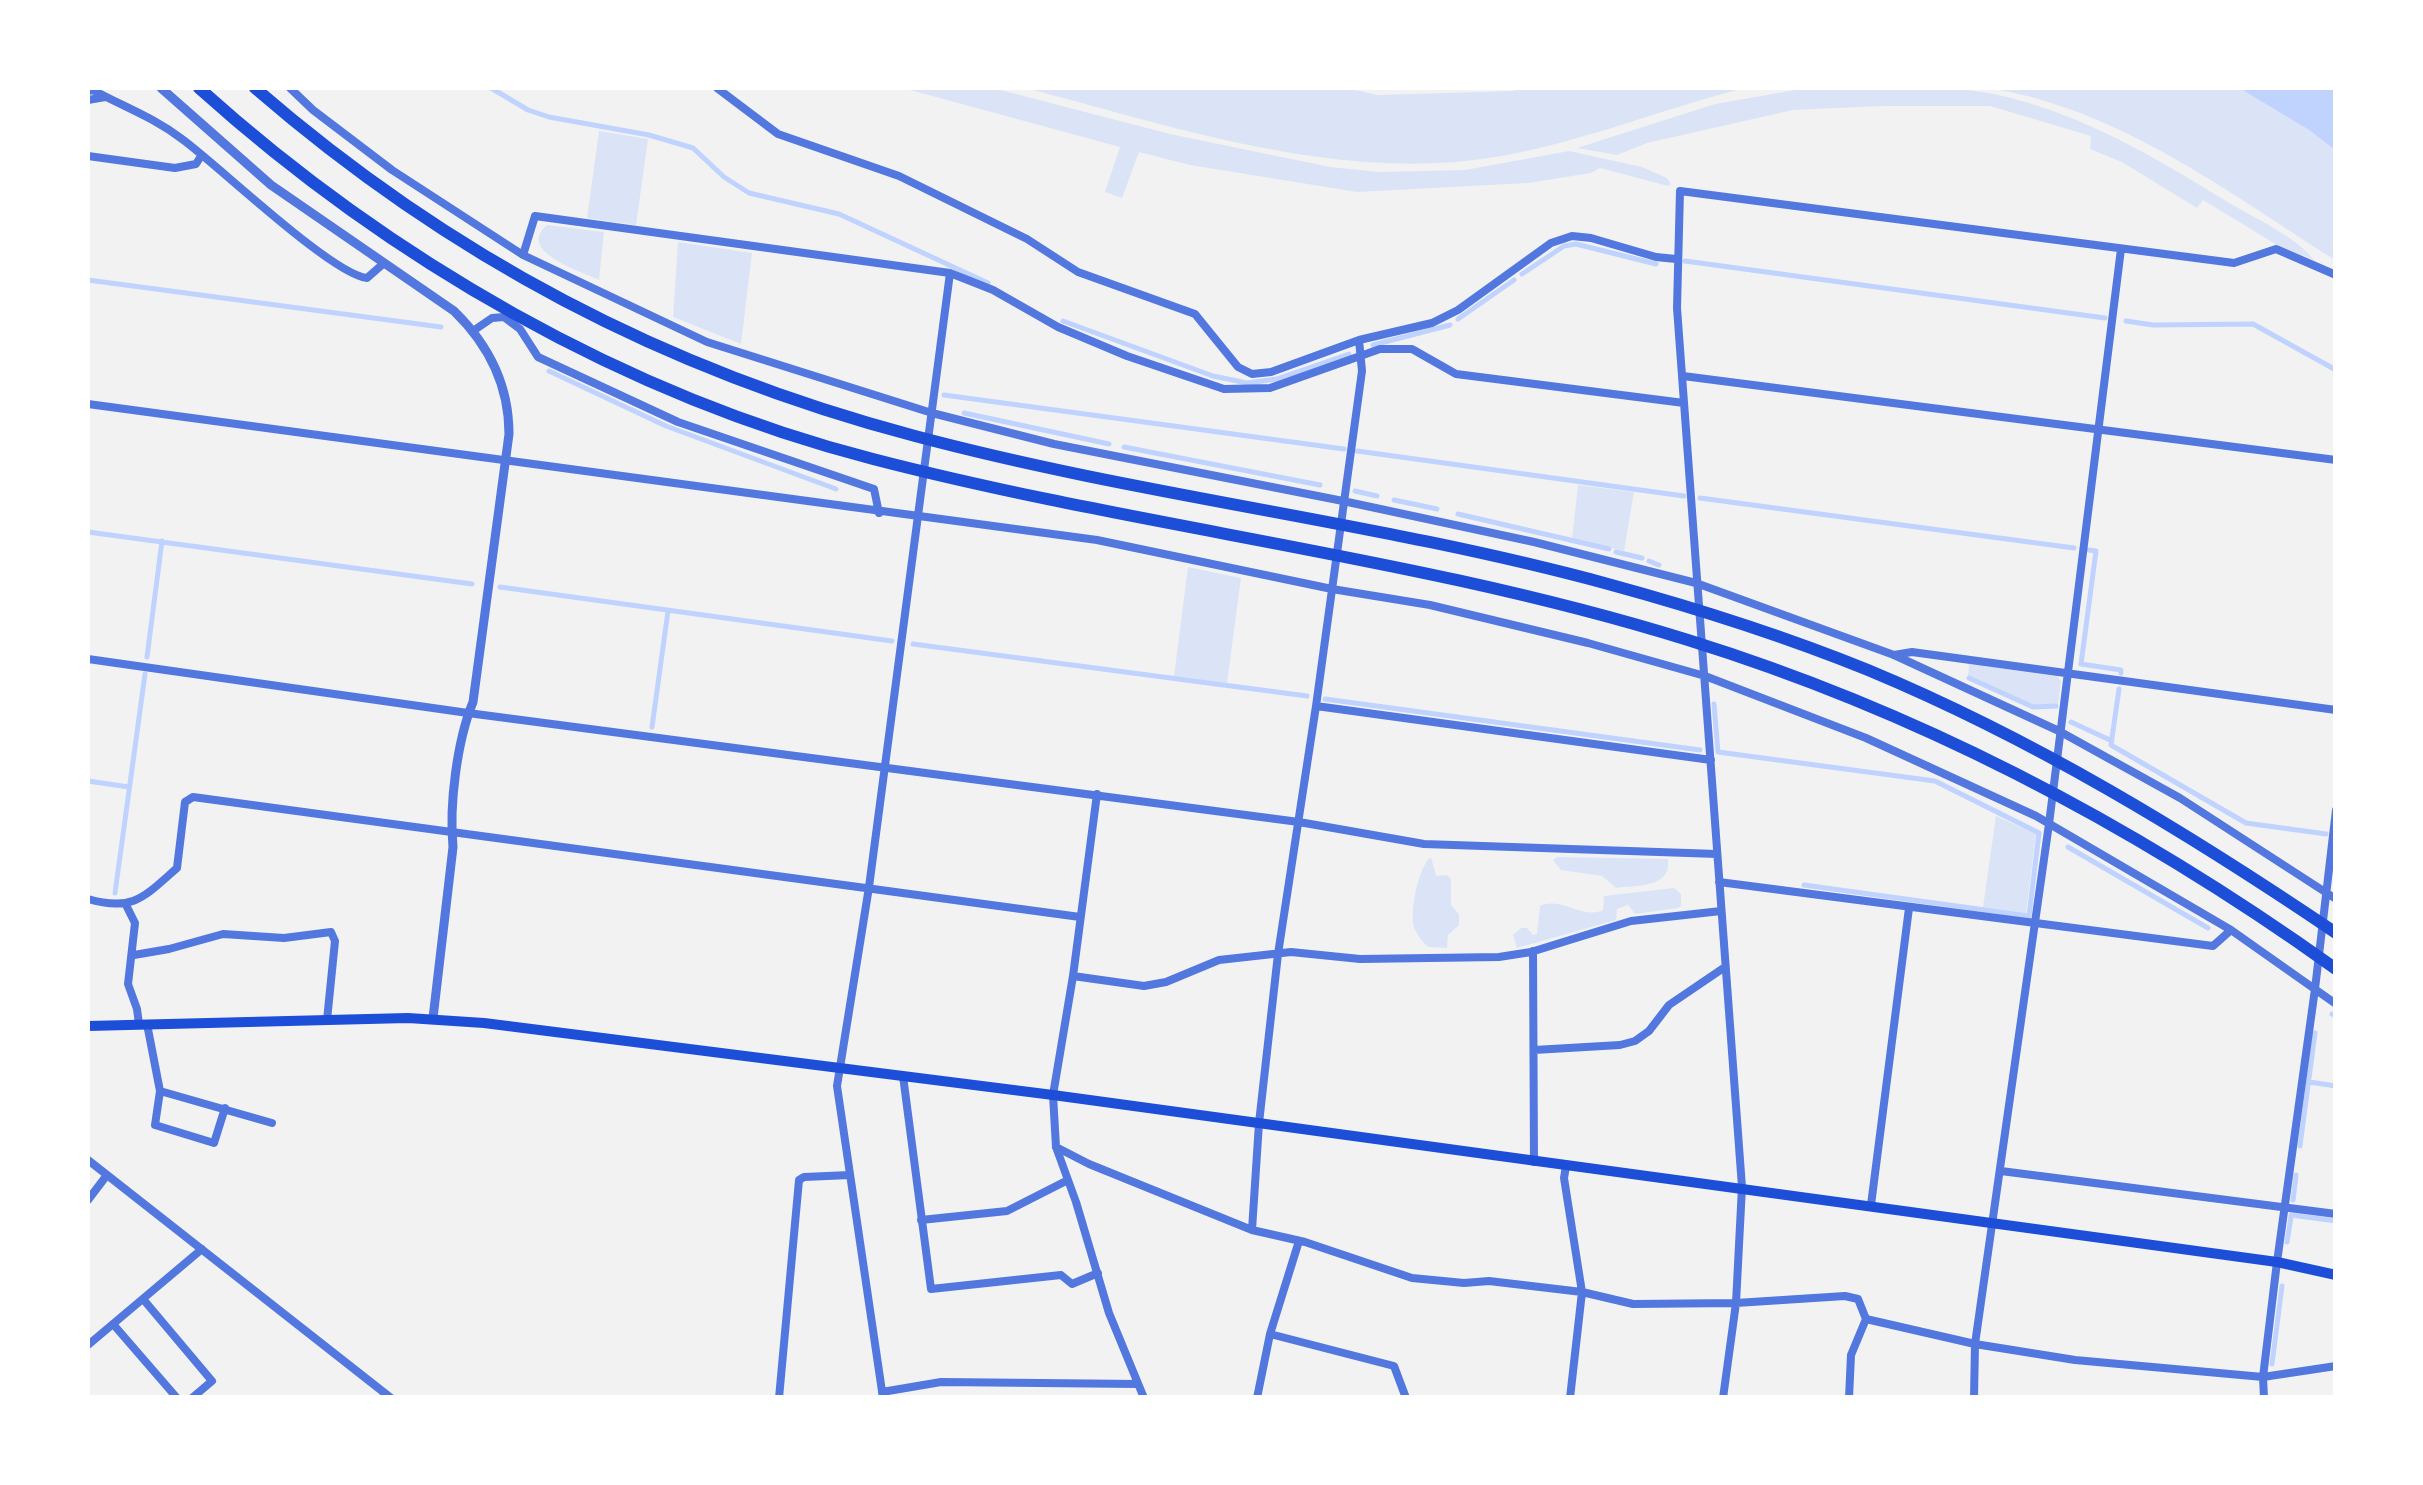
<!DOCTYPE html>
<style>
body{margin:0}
#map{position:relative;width:2423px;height:1485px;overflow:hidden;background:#f2f2f2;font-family:Raleway,sans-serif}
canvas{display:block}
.frame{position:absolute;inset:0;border:90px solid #fff;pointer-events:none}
</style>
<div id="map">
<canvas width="2423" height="1485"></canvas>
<div class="frame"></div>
</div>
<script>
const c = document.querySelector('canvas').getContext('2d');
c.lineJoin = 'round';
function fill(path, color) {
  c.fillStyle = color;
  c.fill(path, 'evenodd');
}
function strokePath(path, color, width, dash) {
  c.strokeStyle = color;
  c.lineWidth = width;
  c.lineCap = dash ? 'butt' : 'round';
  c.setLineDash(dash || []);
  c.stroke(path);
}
const green = new Path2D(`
 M 903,88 L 993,88 L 1170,134 L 1330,167 L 1379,172 L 1465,170 L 1569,151 L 1642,167 L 1667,178 L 1671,184 L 1668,186 L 1600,168 L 1591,173 L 1528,183 L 1357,192 L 1190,165 L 1139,152 L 1122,198 L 1105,192 L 1120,147 Z
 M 1026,88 L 1346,88 L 1378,95 L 1513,91 L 1521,88 L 1745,88 C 1653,111 1562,151 1466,161 C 1320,176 1166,125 1026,88 Z
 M 1807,88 C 1853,87 1900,85 1945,88 C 2047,93 2142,149 2226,201 C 2251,216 2298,238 2314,260 L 2277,245 L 2203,200 L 2197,208 L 2122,162 L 2090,149 L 2091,136 L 1990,106 L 1882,106 L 1793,110 L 1647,143 L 1617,155 L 1577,148 L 1715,104 Z
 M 1989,88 L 2239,88 L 2309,130 L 2335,150 L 2335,260 C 2226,191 2119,109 1989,88 Z
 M 599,131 L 648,139 L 636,225 L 587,218 Z
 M 547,225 L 604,232 L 599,280 C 580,271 516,251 547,225 Z
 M 678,242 L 752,253 L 741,344 L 673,317 Z
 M 1578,485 L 1634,492 L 1624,551 L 1572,539 Z
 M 1188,567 L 1241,578 L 1227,683 L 1174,676 Z
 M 1969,664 L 2056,675 L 2061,681 L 2058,705 L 2033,706 L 1968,677 Z
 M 1996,816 L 2036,834 L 2026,913 L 1983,907 Z
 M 1431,857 L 1436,876 L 1447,875 L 1451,879 L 1451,905 L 1459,914 L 1459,925 L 1448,935 L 1447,948 L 1428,947 C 1422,941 1416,934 1414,927 C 1409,913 1419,865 1431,857 Z
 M 1557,857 L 1668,859 C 1672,888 1637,885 1616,888 L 1602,876 L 1561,870 L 1553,860 Z
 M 1674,888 L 1681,894 L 1681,906 L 1678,908 L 1635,914 L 1628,905 L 1617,909 L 1616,920 L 1517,948 L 1513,935 L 1521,928 L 1527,928 L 1533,935 L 1537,934 L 1540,906 C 1563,896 1581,920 1603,910 L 1604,896 Z`);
const water = new Path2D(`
 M 2239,88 L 2335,88 L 2335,150 L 2309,130 Z`);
const stream = new Path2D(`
 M 491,88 L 528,110 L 549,117 L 649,135 L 693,148 L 724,177 L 749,193 L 839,214 L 988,283
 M 1685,261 L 2105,318
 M 1522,274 L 1564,246 L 1576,244 L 1656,264
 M 88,280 L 441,327
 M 1458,319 L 1514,280
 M 1063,321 L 1213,376 L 1247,383 L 1277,379 L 1349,354
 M 2126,321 L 2153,325 L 2253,324 L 2336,370
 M 1373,345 L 1450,325
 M 549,371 L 666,426 L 836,489
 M 944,395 L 1344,449
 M 964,413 L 1109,444
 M 1124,447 L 1320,485
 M 1357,451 L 1684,496
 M 1355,491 L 1377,496
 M 1700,498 L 2074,548
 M 1394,500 L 1437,509
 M 1458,514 L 1609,549
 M 88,532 L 472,584
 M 2089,550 L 2096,551 L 2081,664 L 2121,670 L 2121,673
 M 1616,552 L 1642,558
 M 1649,561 L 1659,565
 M 500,587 L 892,641
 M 913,644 L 1307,696
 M 147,657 L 162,541
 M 1969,678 L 2033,707 L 2056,706
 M 2119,689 L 2111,745 L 2246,823 L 2326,834
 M 1325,699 L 1700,750
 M 1714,704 L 1718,752 L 1935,781 L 2039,833 L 2029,916 L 1804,885
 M 2071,722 L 2112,741
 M 652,727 L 668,611
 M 88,781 L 129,787
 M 2068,847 L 2208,928
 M 2335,870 L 2336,868
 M 115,893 L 145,674
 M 2332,1014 L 2336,1016
 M 2309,1082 L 2336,1086
 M 2300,1146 L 2315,1033
 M 2293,1200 L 2296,1175
 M 2291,1215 L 2336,1221
 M 2287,1242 L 2291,1217
 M 2272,1364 L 2282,1286`);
const minor = new Path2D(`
 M 290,88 L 313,110 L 392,170 L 523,255 L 707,342 L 932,413 L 1054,444 L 1343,501 L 1534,542 L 1696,583 L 1894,655 L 2059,731 L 2180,798 L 2336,899
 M 717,88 L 778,134 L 899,176 L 1027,239 L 1078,272 L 1195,314 L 1238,367 L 1252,374 L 1271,372 L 1359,340 L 1362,371 L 1316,706 L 1278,954 L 1259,1123 L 1252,1230
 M 88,91 L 93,90 C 124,107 153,117 182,139 C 218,165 331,274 367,278 L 383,264
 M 88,100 L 105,97
 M 88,156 L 175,168 L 196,164 L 201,156
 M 523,255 L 535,216 L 950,273 L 993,290 L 1058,327 L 1127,356 L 1224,389 L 1270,388 L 1380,349 L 1412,349 L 1456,374 L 1684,403
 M 473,331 L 492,318 L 504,317 L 520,329 L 538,357 L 678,422 L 874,489 L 879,513
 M 1359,340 L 1432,323 L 1458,310 L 1551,243 L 1572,236 L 1591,238 L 1656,257 L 1676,259
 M 1683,376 L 2336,460
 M 88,404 L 1097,540 L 1332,589 L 1430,605 L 1588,643 L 1705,676 L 1866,738 L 2036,816 L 2231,930 L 2336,1004
 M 1894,655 L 1912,652 L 2336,710
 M 88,659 L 468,713 L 1299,822 L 1424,844 L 1717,854
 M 1316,706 L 1711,760
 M 1097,794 L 1073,976 L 1053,1095 L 1056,1147 L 1076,1202 L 1109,1313 L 1144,1398
 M 1719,882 L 2213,946 L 2231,930
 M 88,899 C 133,912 144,897 177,868 L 185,802 L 193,797 L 1080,917
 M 126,905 L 135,923 L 128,984 L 137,1009 L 139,1024
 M 1533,951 L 1534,1162
 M 134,955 L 169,949 L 223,934 L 284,938 L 331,932 L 335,941 L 327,1020
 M 1073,976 L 1144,986 L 1166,982 L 1219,960 L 1291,952 L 1360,959 L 1499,957 L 1531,952 L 1631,921 L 1721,911
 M 147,1024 L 160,1091 L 155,1125 L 214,1143 L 225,1108
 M 1534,1050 L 1620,1045 L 1635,1041 L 1649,1031 L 1669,1005 L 1725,967
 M 903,1076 L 931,1289 L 1061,1275 L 1072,1284 L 1098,1273
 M 160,1091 L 272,1123
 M 1056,1147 L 1089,1164 L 1252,1230 L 1305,1242 L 1412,1278 L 1464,1283 L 1489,1281 L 1582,1292 L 1633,1304 L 1736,1303 L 1845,1296 L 1858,1299 L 1866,1319 L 1851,1355 L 1849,1398
 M 88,1160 L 391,1398
 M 1566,1166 L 1564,1178 L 1582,1292 L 1570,1398
 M 2001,1171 L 2336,1214
 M 88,1200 L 107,1175
 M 1871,1205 L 1909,908
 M 921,1220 L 1007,1211 L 1068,1180
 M 143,1299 L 212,1381 L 192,1398
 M 1866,1319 L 1975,1344 L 2075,1360 L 2263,1377 L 2336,1366
 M 113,1324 L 177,1398
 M 1270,1334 L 1394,1366 L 1406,1398
 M 88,1345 L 202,1249
 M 882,1392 L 941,1382 L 1138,1384
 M 779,1398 L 799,1180 L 804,1177 L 850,1175
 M 883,1398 L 837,1086 L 869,887 L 950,273
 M 1257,1398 L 1270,1334 L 1299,1241
 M 1723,1398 L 1736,1303 L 1742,1187 L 1677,308 L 1680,191 L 2234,263 L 2276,249 L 2336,275
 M 1974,1398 L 1975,1344 L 2049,824 L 2121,249
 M 2264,1398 L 2263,1377 L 2277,1262 L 2315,989 L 2336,810`);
const tertiary = new Path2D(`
 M 161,88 L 271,185 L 454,311 C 489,345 509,385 509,434 L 473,702 C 457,741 449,805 453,847 L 433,1018`);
const secondary = new Path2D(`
 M 88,1026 L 408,1018 L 484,1023 L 1053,1095 L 2277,1262 L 2336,1275`);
const motorway = new Path2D(`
 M 199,88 C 389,259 624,395 873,459 C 1143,529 1422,557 1688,640 C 1920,712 2139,828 2336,969
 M 255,88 C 450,257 665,370 915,436 C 1144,497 1380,522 1608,584 C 1696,608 1784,636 1868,670 C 2034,739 2188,833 2336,933`);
fill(green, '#dbe4f7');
fill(water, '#bfd3fe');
strokePath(stream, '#bfd3fe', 5);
strokePath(minor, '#5277de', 8);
strokePath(tertiary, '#5277de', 9);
strokePath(secondary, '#1d4ed8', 10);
strokePath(motorway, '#1d4ed8', 12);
</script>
